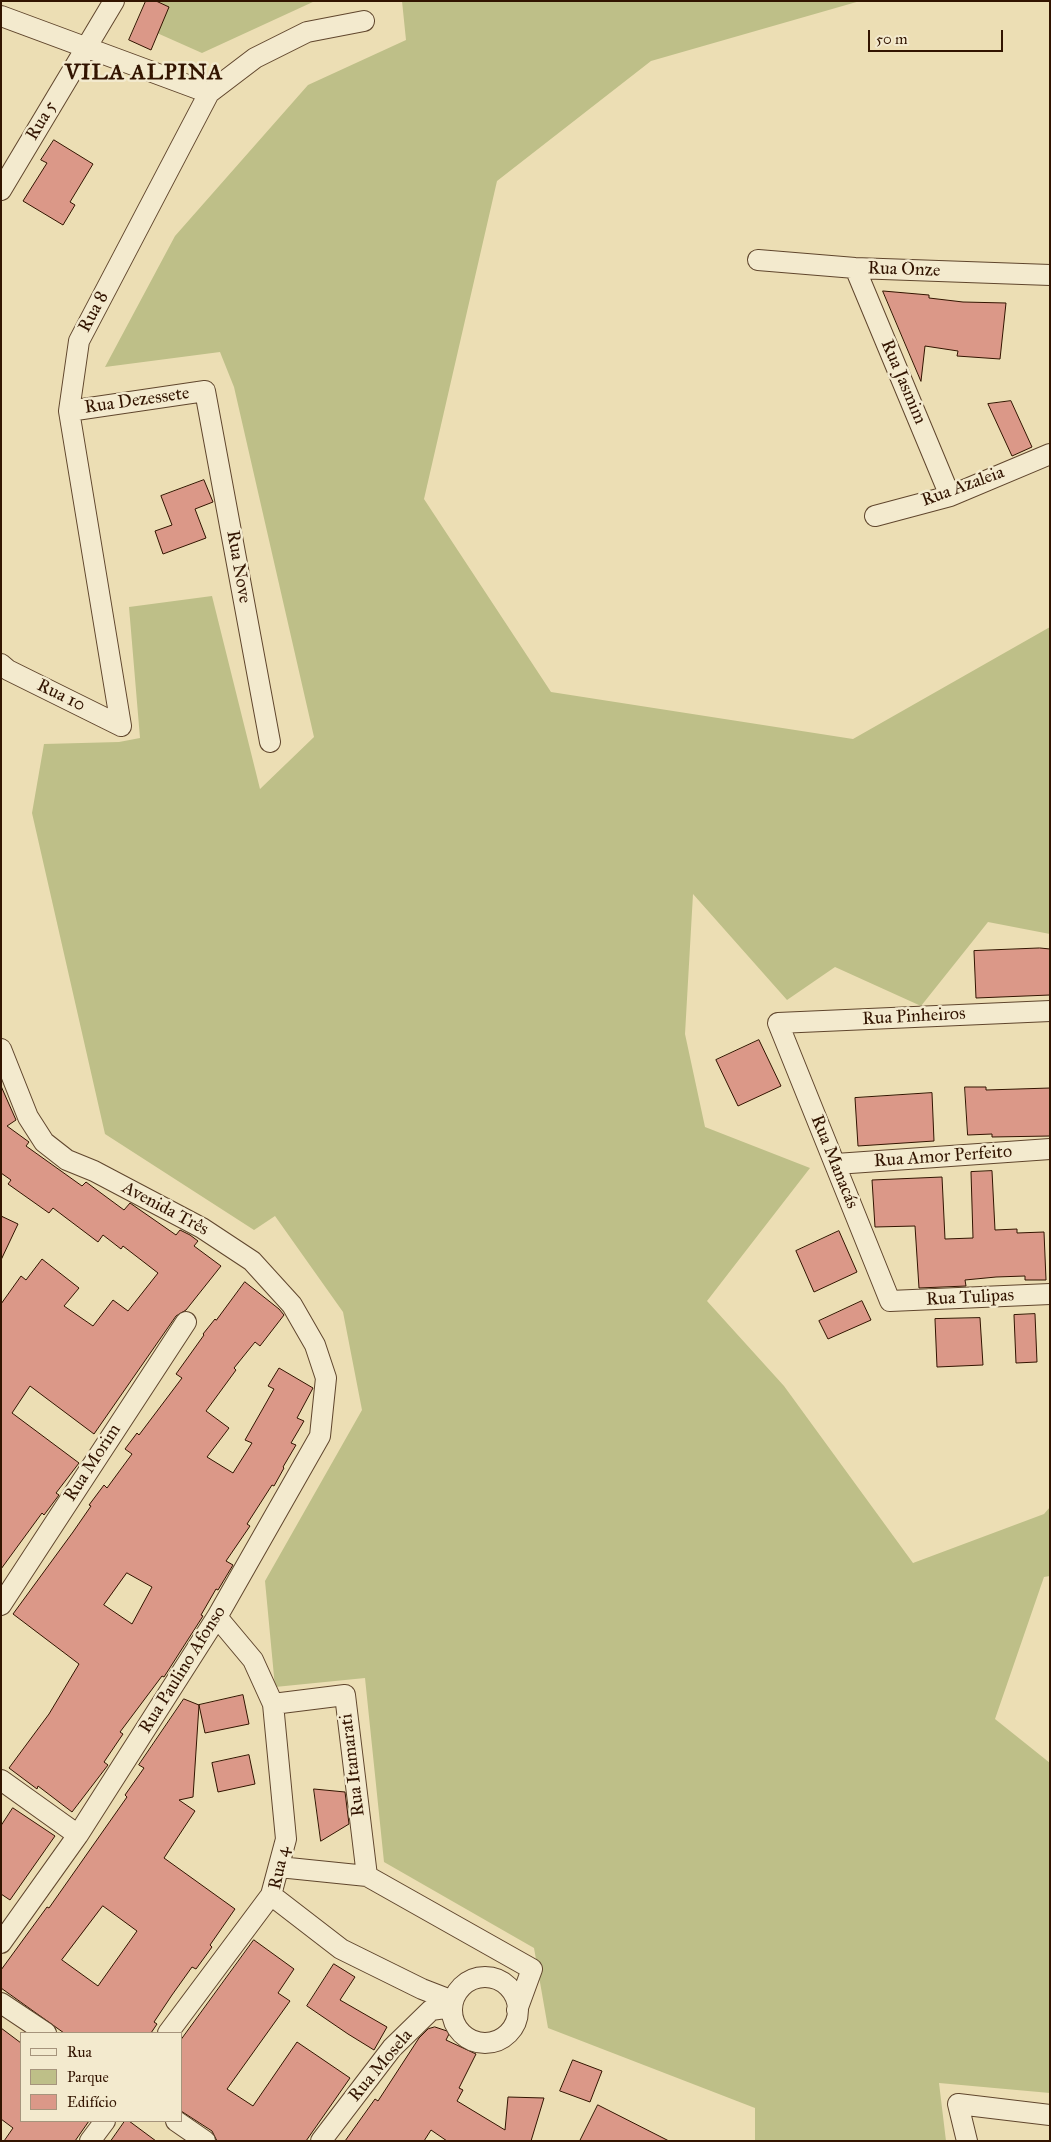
<!DOCTYPE html>
<meta charset="utf-8">
<style>
body{margin:0}
#map{position:relative;width:1051px;height:2142px;overflow:hidden;background:#ecdeb4;font-family:"IM FELL Great Primer",serif}
canvas{display:block}
.frame{position:absolute;inset:0;border:2px solid #321400;pointer-events:none}
.legend{position:absolute;left:20px;top:2032px;width:162px;height:90px;box-sizing:border-box;background:#f3eace;border:1px solid #a6947c;margin:0;padding:6px 9px;list-style:none;font-size:15px;color:#321400}
.legend li{display:flex;align-items:center;gap:10px;height:25px}
.legend b{width:25px;border:1px solid #a6947c}
.scale{position:absolute;left:868px;top:30px;width:135px;height:22px;box-sizing:border-box;border:2px solid #321400;border-top:0;padding-left:6px;font-size:15px;line-height:18px;white-space:nowrap;color:#321400;-webkit-text-stroke:4px #f3eace;paint-order:stroke}
</style>
<div id="map">
<canvas width="1051" height="2142"></canvas>
<div class="frame"></div>
<ul class="legend">
<li><b style="height:6px;background:#f3eace"></b>Rua</li>
<li><b style="height:14px;background:#bebf88"></b>Parque</li>
<li><b style="height:14px;background:#db9888"></b>Edifício</li>
</ul>
<div class="scale">50 m</div>
</div>
<script>
const c = document.querySelector('canvas').getContext('2d');
c.lineJoin = 'round';
function fill(path, color) {
  c.fillStyle = color;
  c.fill(path, 'evenodd');
}
function strokePath(path, color, width, dash) {
  c.strokeStyle = color;
  c.lineWidth = width;
  c.lineCap = dash ? 'butt' : 'round';
  c.setLineDash(dash || []);
  c.stroke(path);
}
function write(font, color, halo, rows, align = 'center') {
  c.font = font + ' "IM FELL Great Primer",serif';
  c.lineWidth = 5;
  c.setLineDash([]);
  c.textBaseline = 'middle';
  c.strokeStyle = halo;
  c.fillStyle = color;
  for (const [text, x, y, turn = 0] of rows) {
    c.save();
    c.translate(x, y);
    c.rotate((+turn || 0) * Math.PI / 180);
    c.textAlign = isNaN(turn) ? turn : align;
    if (halo) c.strokeText(text, 0, 0);
    c.fillText(text, 0, 0);
    c.restore();
  }
}
const green = new Path2D(`
 M 148,1 L 315,1 L 202,53 L 139,25 Z
 M 402,1 L 860,1 L 651,61 L 497,181 L 424,499 L 551,692 L 853,739 L 1050,627 L 1050,934 L 988,922 L 921,1006 L 835,967 L 787,1000 L 693,894 L 685,1034 L 705,1127 L 810,1168 L 707,1301 L 784,1386 L 913,1563 L 1044,1514 L 1050,1507 L 1050,1576 L 1044,1577 L 995,1719 L 1050,1763 L 1050,2093 L 939,2083 L 946,2141 L 755,2141 L 755,2108 L 548,2028 L 534,1948 L 384,1862 L 365,1678 L 275,1687 L 265,1581 L 362,1410 L 343,1312 L 275,1216 L 254,1230 L 105,1134 L 32,813 L 44,744 L 119,742 L 140,738 L 129,607 L 212,596 L 260,789 L 314,737 L 234,387 L 220,352 L 105,367 L 175,236 L 308,85 L 406,40 Z`);
const building = new Path2D(`
 M 146,1 L 156,1 L 169,7 L 151,50 L 129,40 Z
 M 54,140 L 93,164 L 70,202 L 75,205 L 63,225 L 23,201 L 47,163 L 41,160 Z
 M 883,291 L 929,295 L 929,298 L 963,302 L 1006,303 L 1000,359 L 957,356 L 958,351 L 925,346 L 921,381 Z
 M 1011,401 L 1032,447 L 1012,456 L 988,404 Z
 M 204,480 L 213,502 L 195,509 L 206,538 L 163,554 L 155,531 L 172,525 L 161,496 Z
 M 1040,948 L 1050,949 L 1050,995 L 976,998 L 974,951 Z
 M 759,1040 L 781,1086 L 738,1106 L 716,1060 Z
 M 1,1086 L 16,1120 L 7,1126 L 29,1142 L 26,1146 L 82,1186 L 86,1182 L 124,1210 L 130,1203 L 176,1235 L 180,1230 L 190,1235 L 198,1241 L 194,1246 L 221,1266 L 186,1310 L 176,1316 L 94,1434 L 30,1386 L 12,1413 L 79,1463 L 56,1493 L 59,1495 L 44,1515 L 42,1513 L 1,1569 L 1,1304 L 21,1276 L 26,1280 L 42,1259 L 79,1288 L 64,1306 L 93,1326 L 113,1300 L 128,1311 L 158,1273 L 123,1246 L 121,1249 L 103,1235 L 98,1242 L 53,1208 L 49,1213 L 8,1184 L 11,1180 L 1,1173 Z
 M 965,1087 L 986,1087 L 986,1090 L 1050,1088 L 1050,1136 L 992,1137 L 992,1134 L 968,1135 Z
 M 932,1093 L 934,1141 L 858,1146 L 855,1098 Z
 M 992,1171 L 995,1230 L 1017,1229 L 1017,1233 L 1044,1232 L 1046,1280 L 1025,1280 L 1025,1276 L 996,1277 L 965,1280 L 966,1286 L 919,1288 L 915,1226 L 875,1227 L 872,1180 L 942,1177 L 945,1239 L 973,1238 L 971,1172 Z
 M 1,1216 L 18,1224 L 1,1260 Z
 M 839,1231 L 857,1272 L 814,1292 L 796,1251 Z
 M 245,1282 L 279,1309 L 284,1315 L 260,1346 L 255,1342 L 234,1368 L 236,1370 L 206,1411 L 229,1428 L 207,1457 L 233,1473 L 252,1443 L 245,1440 L 274,1389 L 268,1386 L 279,1368 L 313,1388 L 297,1418 L 304,1421 L 291,1443 L 296,1445 L 283,1467 L 284,1468 L 274,1486 L 272,1485 L 247,1524 L 250,1526 L 226,1561 L 233,1565 L 218,1590 L 216,1589 L 201,1615 L 203,1616 L 164,1677 L 162,1676 L 120,1732 L 123,1734 L 104,1762 L 108,1765 L 72,1812 L 38,1786 L 37,1789 L 9,1768 L 49,1714 L 79,1664 L 13,1614 L 73,1532 L 91,1506 L 89,1505 L 104,1485 L 107,1488 L 132,1454 L 125,1449 L 137,1433 L 139,1435 L 182,1378 L 176,1374 L 204,1335 L 203,1334 L 215,1319 L 216,1320 ZM 127,1573 L 152,1587 L 132,1624 L 104,1605 Z
 M 862,1301 L 871,1320 L 828,1339 L 819,1321 Z
 M 1035,1314 L 1037,1362 L 1016,1363 L 1014,1315 Z
 M 980,1318 L 983,1365 L 937,1367 L 935,1319 Z
 M 243,1695 L 249,1724 L 205,1733 L 199,1705 Z
 M 184,1699 L 199,1705 L 193,1797 L 179,1800 L 195,1811 L 164,1858 L 235,1909 L 210,1945 L 212,1947 L 196,1969 L 192,1967 L 172,1995 L 154,2022 L 157,2024 L 151,2033 L 64,2033 L 1,1988 L 1,1970 L 47,1907 L 49,1908 L 127,1797 L 125,1795 L 144,1768 L 139,1765 ZM 103,1906 L 137,1931 L 98,1986 L 62,1960 Z
 M 249,1755 L 255,1784 L 218,1792 L 212,1763 Z
 M 314,1789 L 345,1792 L 349,1824 L 321,1841 Z
 M 13,1808 L 55,1836 L 10,1900 L 1,1894 L 1,1826 Z
 M 254,1940 L 294,1969 L 278,1993 L 290,2001 L 227,2089 L 253,2106 L 297,2042 L 350,2078 L 306,2141 L 217,2141 L 212,2131 L 181,2111 L 181,2040 Z
 M 334,1964 L 355,1977 L 340,2000 L 387,2027 L 374,2050 L 348,2034 L 307,2006 Z
 M 435,2027 L 450,2032 L 446,2040 L 476,2054 L 459,2088 L 463,2090 L 457,2101 L 505,2130 L 508,2097 L 544,2098 L 531,2141 L 447,2141 L 431,2130 L 424,2141 L 345,2141 L 375,2099 L 378,2101 L 419,2038 L 428,2029 Z
 M 1,2028 L 21,2043 L 21,2121 L 89,2121 L 75,2141 L 4,2141 L 13,2128 L 1,2119 Z
 M 573,2060 L 602,2071 L 590,2102 L 560,2091 Z
 M 598,2105 L 669,2141 L 580,2141 Z
 M 125,2121 L 129,2121 L 156,2141 L 111,2141 Z`);
const minor = new Path2D(`
 M 1,16 L 209,93
 M 1,190 L 114,1
 M 758,260 L 855,268 L 1050,275
 M 855,268 L 950,496
 M 69,411 L 205,391 L 270,742
 M 875,516 L 950,496 L 1050,454
 M 1,664 L 8,670 L 121,726
 M 121,726 L 69,411 L 79,341 L 209,93 L 255,58 L 307,32 L 364,21
 M 1050,1011 L 778,1023 L 890,1301 L 1050,1294
 M 1,1049 L 28,1117 L 44,1142 L 67,1160 L 94,1171 L 202,1228 L 252,1261 L 292,1305 L 315,1345 L 326,1378 L 320,1436 L 217,1617 L 78,1835 L 1,1943
 M 836,1164 L 1050,1149
 M 1,1605 L 186,1322
 M 217,1617 L 253,1660 L 273,1704 L 286,1839 L 271,1895 L 341,1949 L 422,1989 L 453,2001
 M 273,1704 L 345,1695 L 367,1876
 M 1,1780 L 78,1835
 M 279,1867 L 367,1876 L 532,1969 L 517,2010
 M452 2010a33 33 0 1 1 66 0a33 33 0 1 1-66 0Z
 M 1,2003 L 46,2033
 M 168,2033 L 271,1895
 M 176,2121 L 205,2141
 M 90,2141 L 105,2121
 M 321,2141 L 392,2048 L 431,2010 L 452,2007
 M 967,2141 L 958,2104 L 1050,2115`);
const streetNames = [
 ["Rua 5",42,121,-59],
 ["Rua Onze",904,270,2],
 ["Rua 8",94,312,-62],
 ["Rua Jasmim",903,382,67],
 ["Rua Dezessete",137,401,-8],
 ["Rua Azaleia",963,487,-20],
 ["Rua Nove",238,567,80],
 ["Rua 10",61,696,26],
 ["Rua Pinheiros",914,1017,-3],
 ["Rua Amor Perfeito",943,1157,-4],
 ["Rua Manacás",834,1162,68],
 ["Avenida Três",165,1209,28],
 ["Rua Tulipas",970,1298,-3],
 ["Rua Morim",93,1463,-57],
 ["Rua Paulino Afonso",183,1670,-58],
 ["Rua Itamarati",353,1765,-97],
 ["Rua 4",280,1868,-78],
 ["Rua Mosela",381,2066,-50]
];
const districtNames = [
 ["VILA ALPINA",144,74]
];
fill(green, '#bebf88');
fill(building, '#db9888');
strokePath(building, '#321400', 1);
strokePath(minor, '#60462d', 22);
strokePath(minor, '#f3eace', 20);
write('18px', '#321400', '#f3eace', streetNames);
c.letterSpacing = '1px';
write('bold 22px', '#321400', '#f3eace', districtNames);
c.letterSpacing = '0px';
</script>
